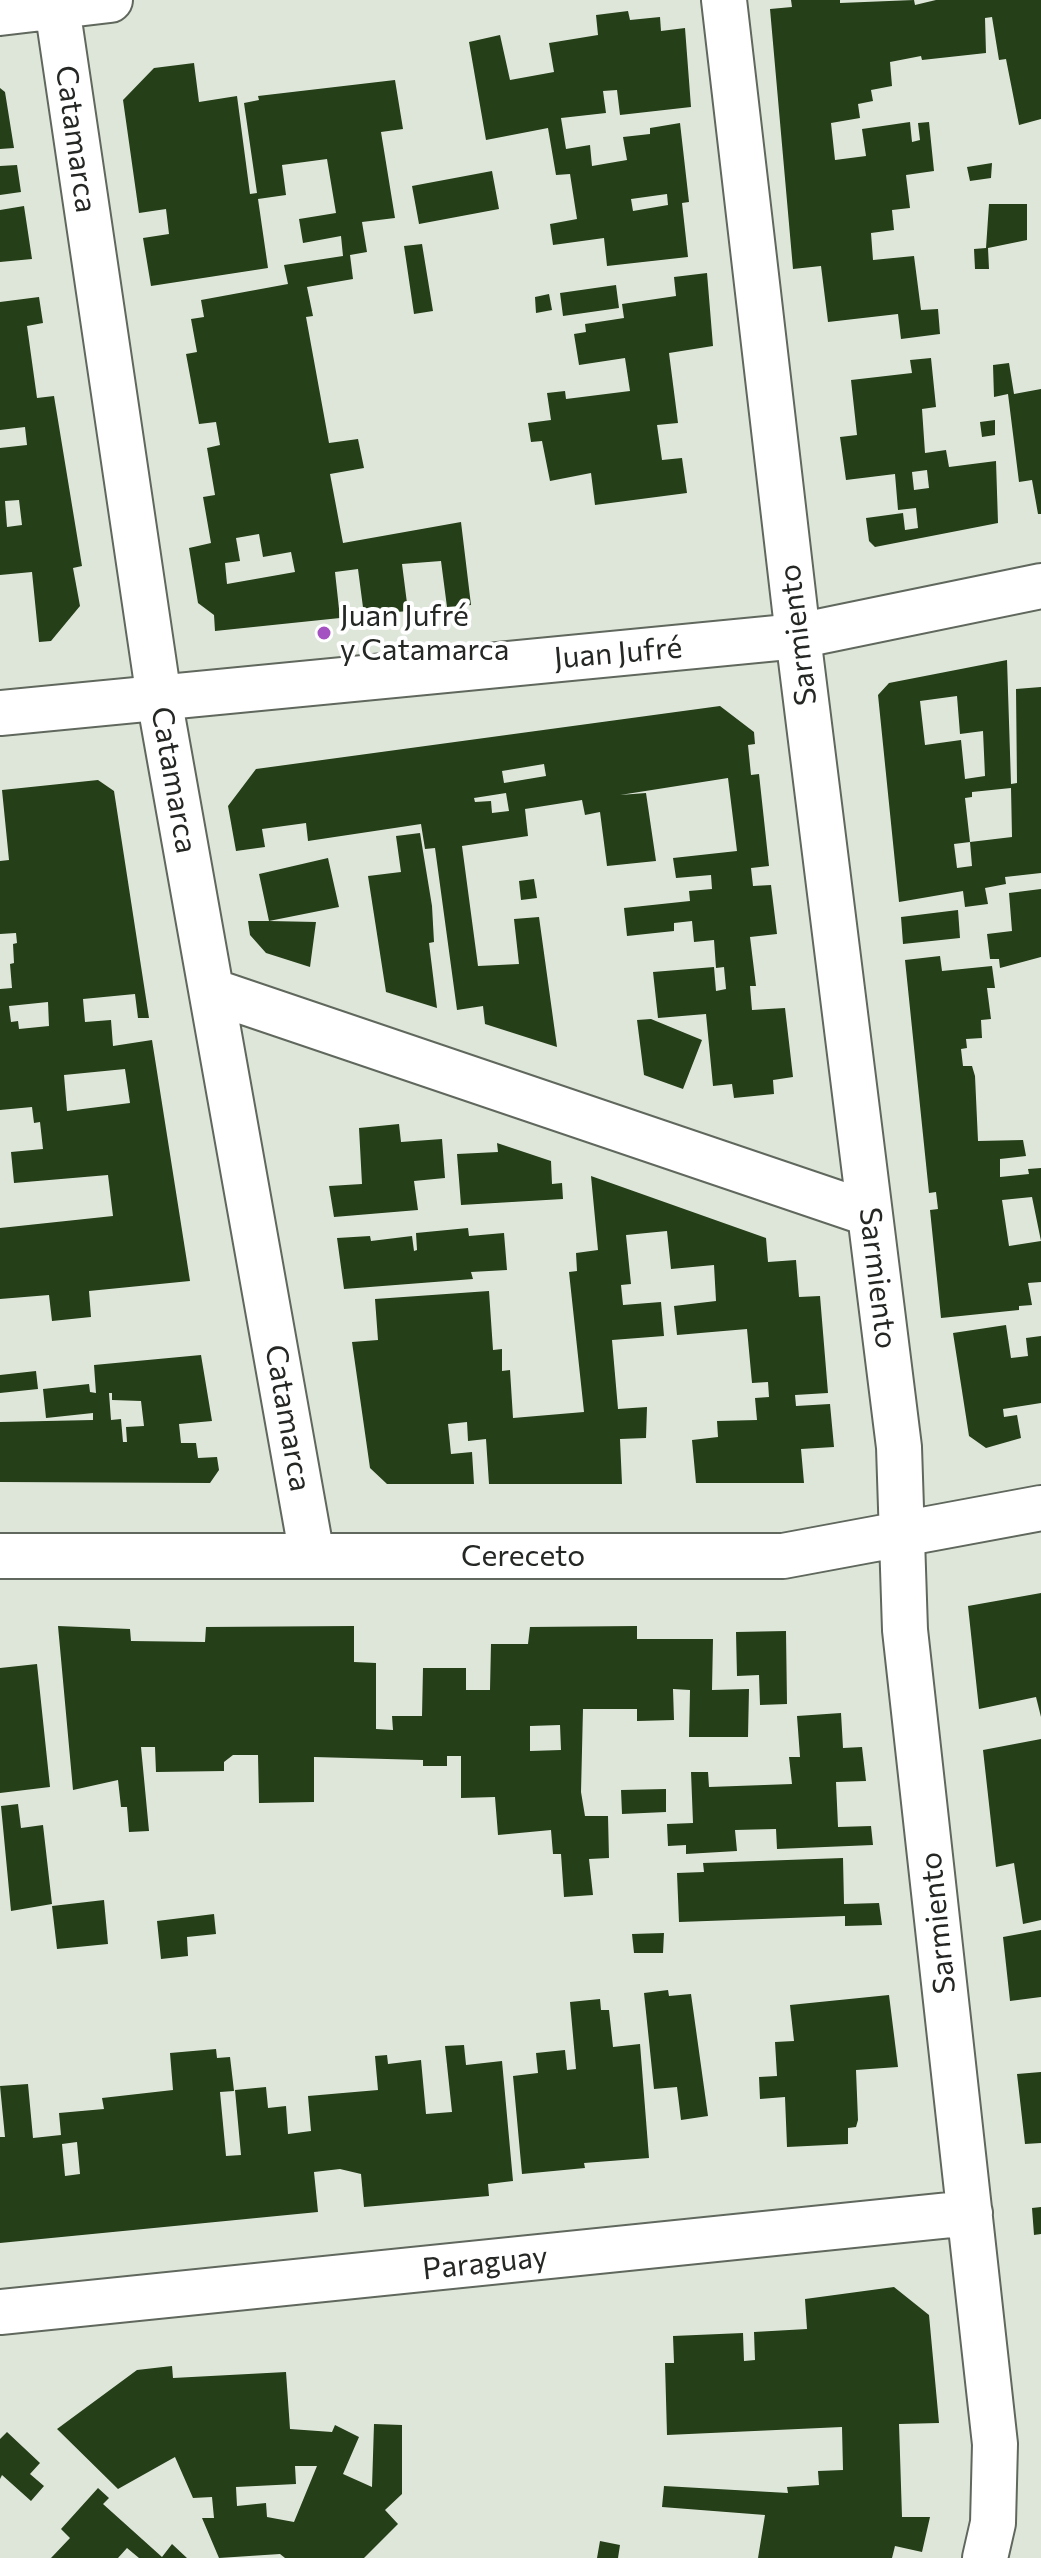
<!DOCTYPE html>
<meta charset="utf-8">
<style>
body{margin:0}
canvas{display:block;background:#dee6da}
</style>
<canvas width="1041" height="2558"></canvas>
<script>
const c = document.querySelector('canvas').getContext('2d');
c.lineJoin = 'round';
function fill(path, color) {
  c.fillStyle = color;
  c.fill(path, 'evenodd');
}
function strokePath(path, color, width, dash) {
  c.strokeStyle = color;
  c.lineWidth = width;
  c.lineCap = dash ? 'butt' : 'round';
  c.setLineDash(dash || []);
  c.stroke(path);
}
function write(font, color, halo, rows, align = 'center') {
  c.font = font + ' Commissioner,sans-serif';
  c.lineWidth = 8;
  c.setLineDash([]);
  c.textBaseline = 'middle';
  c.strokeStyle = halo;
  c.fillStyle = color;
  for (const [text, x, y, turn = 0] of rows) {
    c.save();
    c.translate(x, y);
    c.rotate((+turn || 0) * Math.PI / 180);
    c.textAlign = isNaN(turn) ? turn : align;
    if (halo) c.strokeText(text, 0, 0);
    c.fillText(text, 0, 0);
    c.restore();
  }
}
const building = new Path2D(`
 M 791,0 L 840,0 L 840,3 L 914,0 L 915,5 L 936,0 L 1041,0 L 1041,119 L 1019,125 L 1006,59 L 999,60 L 992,17 L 985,18 L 986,53 L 922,60 L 921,56 L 890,62 L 892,86 L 871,90 L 873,101 L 858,104 L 860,118 L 831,123 L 835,160 L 866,156 L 862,129 L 910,122 L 912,142 L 920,140 L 918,123 L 929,122 L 934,171 L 906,175 L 910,208 L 892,210 L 894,230 L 871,233 L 873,260 L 914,256 L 921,310 L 938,309 L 940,334 L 901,339 L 898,314 L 828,322 L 821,266 L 793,269 L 770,9 L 792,7 Z
 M 628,11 L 630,20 L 660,17 L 661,31 L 685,28 L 691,107 L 620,115 L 617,90 L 603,91 L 606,113 L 561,118 L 566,149 L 590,145 L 592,166 L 627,160 L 623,137 L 650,134 L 650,128 L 680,123 L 689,202 L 682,203 L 688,257 L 607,266 L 604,238 L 553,245 L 550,224 L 577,219 L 570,174 L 556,175 L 548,128 L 486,140 L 469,42 L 500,35 L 510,80 L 554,72 L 549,43 L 598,35 L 596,15 ZM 667,194 L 668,205 L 633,211 L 631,199 Z
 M 194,63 L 199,102 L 237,96 L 250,194 L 257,193 L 244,103 L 259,100 L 258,96 L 395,80 L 403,129 L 381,132 L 395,218 L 362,222 L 367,252 L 350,255 L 353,279 L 307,287 L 313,316 L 306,317 L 329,443 L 358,439 L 364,468 L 330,474 L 343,543 L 461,522 L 471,605 L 447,607 L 441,561 L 402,564 L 408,611 L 364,615 L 358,569 L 335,572 L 340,618 L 215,631 L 214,615 L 198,603 L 189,548 L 211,543 L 203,497 L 215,495 L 207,448 L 220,445 L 216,422 L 199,424 L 186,354 L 197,352 L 191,319 L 204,317 L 201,300 L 288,284 L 284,265 L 343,256 L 341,236 L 303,243 L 299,219 L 336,213 L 327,159 L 282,165 L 286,195 L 258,199 L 268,268 L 151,286 L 143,238 L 169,234 L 166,209 L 139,213 L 123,100 L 154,68 ZM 259,534 L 263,557 L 291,552 L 295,572 L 227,584 L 225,563 L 240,561 L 236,538 Z
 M 0,88 L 5,92 L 14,148 L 0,149 Z
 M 992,163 L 991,178 L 970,181 L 967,167 Z
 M 17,165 L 21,192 L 0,195 L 0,166 Z
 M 492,171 L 499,209 L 419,224 L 412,186 Z
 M 989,204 L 1027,204 L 1027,240 L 988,248 L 989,269 L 975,269 L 974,249 L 986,248 Z
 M 24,206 L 32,259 L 0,262 L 0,210 Z
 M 422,244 L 433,311 L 414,314 L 404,246 Z
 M 707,273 L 713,346 L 669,353 L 678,423 L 657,425 L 662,460 L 682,458 L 687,493 L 595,505 L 591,473 L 550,481 L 542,441 L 531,442 L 528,423 L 551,420 L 547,393 L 565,391 L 566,399 L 630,391 L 625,358 L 579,365 L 574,334 L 586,332 L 585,324 L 624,318 L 622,304 L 676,296 L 674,277 Z
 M 616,285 L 619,308 L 563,316 L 560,293 Z
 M 549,294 L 552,310 L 536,313 L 535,297 Z
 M 39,297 L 43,323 L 27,326 L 37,398 L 54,396 L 82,566 L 73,568 L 80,606 L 51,641 L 39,642 L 32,572 L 0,575 L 0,448 L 27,445 L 25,427 L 0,430 L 0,302 ZM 19,500 L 22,525 L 7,527 L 5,501 Z
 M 931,358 L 936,407 L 922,409 L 925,453 L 946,450 L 949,467 L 996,461 L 998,523 L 875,547 L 869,541 L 866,518 L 903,513 L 905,530 L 918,528 L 916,508 L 898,510 L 895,474 L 846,480 L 840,437 L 857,435 L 851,380 L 912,373 L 910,360 ZM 927,470 L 929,488 L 914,490 L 912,472 Z
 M 1009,363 L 1014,394 L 1041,389 L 1041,514 L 1038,514 L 1032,480 L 1019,482 L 1008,394 L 994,397 L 993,365 Z
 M 995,420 L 995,435 L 982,437 L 980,422 Z
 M 1007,660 L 1011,784 L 1017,783 L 1016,689 L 1041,687 L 1041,873 L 1005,877 L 1006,884 L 985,888 L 988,904 L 965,907 L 963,891 L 899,902 L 878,695 L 889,683 ZM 957,696 L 960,734 L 983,731 L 985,776 L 965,779 L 961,740 L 925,745 L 920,701 ZM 1011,788 L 1012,837 L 970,842 L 965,798 L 972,797 L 972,792 ZM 970,842 L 972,866 L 957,868 L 954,844 Z
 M 720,706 L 754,732 L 755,744 L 748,745 L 751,775 L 759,774 L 769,866 L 751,868 L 753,886 L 771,885 L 777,934 L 750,937 L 756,986 L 750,986 L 752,1010 L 785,1008 L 793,1077 L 773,1080 L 774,1094 L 734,1098 L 732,1084 L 713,1086 L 706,1014 L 658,1018 L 653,972 L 714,967 L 716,991 L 726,989 L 724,967 L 716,968 L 714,940 L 694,942 L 692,921 L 674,923 L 674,931 L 627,936 L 624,908 L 690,901 L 689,891 L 712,889 L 711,875 L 676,878 L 673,858 L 737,851 L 728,778 L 620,795 L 646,793 L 656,861 L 607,866 L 600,812 L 585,815 L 582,800 L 525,809 L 528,836 L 462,846 L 478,966 L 519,964 L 514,919 L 539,917 L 557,1047 L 485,1024 L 483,1006 L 457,1010 L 435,848 L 425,849 L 421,824 L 308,841 L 306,823 L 262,829 L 265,847 L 236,851 L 228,806 L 256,769 ZM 544,764 L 546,776 L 504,783 L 502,771 ZM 506,793 L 509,811 L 492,813 L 491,801 L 475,802 L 474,798 Z
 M 98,780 L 114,791 L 149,1018 L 138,1018 L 135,994 L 83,999 L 85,1022 L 111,1020 L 113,1046 L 152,1040 L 190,1281 L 89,1291 L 91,1317 L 52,1321 L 49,1295 L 0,1299 L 0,1228 L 113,1216 L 108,1175 L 14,1183 L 11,1152 L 43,1149 L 40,1122 L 34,1123 L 32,1107 L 0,1110 L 0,989 L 12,988 L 10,964 L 14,963 L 13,944 L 17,943 L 16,933 L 0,934 L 0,861 L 9,860 L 2,790 ZM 48,1002 L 49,1026 L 19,1029 L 18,1021 L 11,1022 L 9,1006 ZM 125,1069 L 130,1103 L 67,1111 L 64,1075 Z
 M 420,833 L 432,906 L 434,942 L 429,943 L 437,1008 L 386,992 L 368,876 L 401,872 L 396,836 Z
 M 328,858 L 339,907 L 269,921 L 316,922 L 310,967 L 266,953 L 250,935 L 248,921 L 269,921 L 259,874 Z
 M 534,879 L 537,898 L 521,900 L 519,881 Z
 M 1041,889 L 1041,957 L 1000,968 L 999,959 L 990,959 L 987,934 L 1012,931 L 1009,893 Z
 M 958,910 L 960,938 L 903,944 L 901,917 Z
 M 940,956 L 942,971 L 992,966 L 995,988 L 987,988 L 991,1019 L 981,1020 L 982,1038 L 966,1039 L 967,1048 L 961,1049 L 963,1066 L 972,1066 L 975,1076 L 978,1141 L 1023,1140 L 1026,1156 L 1000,1159 L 1000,1177 L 1029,1174 L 1028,1169 L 1041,1168 L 1041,1241 L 1032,1197 L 1002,1200 L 1009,1246 L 1041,1241 L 1041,1282 L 1028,1283 L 1032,1305 L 1019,1306 L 1019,1310 L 941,1318 L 930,1210 L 938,1209 L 936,1192 L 929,1193 L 905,960 Z
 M 651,1019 L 702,1040 L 683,1089 L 644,1075 L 637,1020 Z
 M 399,1124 L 401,1142 L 442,1139 L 445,1178 L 414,1181 L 418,1210 L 334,1217 L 329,1186 L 362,1184 L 359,1128 Z
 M 497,1143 L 551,1161 L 552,1184 L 562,1183 L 563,1199 L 461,1205 L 457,1154 L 498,1152 Z
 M 591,1176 L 766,1238 L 768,1262 L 796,1260 L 799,1297 L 820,1296 L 828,1393 L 795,1395 L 796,1406 L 830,1404 L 834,1447 L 801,1449 L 804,1483 L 696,1483 L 692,1440 L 718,1437 L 717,1421 L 757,1420 L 755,1398 L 769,1397 L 768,1382 L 752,1383 L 747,1329 L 677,1335 L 674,1306 L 716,1301 L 714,1265 L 671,1269 L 667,1231 L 626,1235 L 631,1284 L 621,1285 L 623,1305 L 661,1302 L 664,1336 L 612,1340 L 618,1409 L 647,1407 L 646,1438 L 620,1439 L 622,1484 L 489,1484 L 486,1439 L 468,1441 L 467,1422 L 448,1424 L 451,1454 L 472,1452 L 474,1484 L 387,1484 L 370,1468 L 352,1342 L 378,1340 L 375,1299 L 489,1291 L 493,1350 L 502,1349 L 502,1371 L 510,1370 L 513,1418 L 584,1412 L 569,1272 L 577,1271 L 576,1253 L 598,1250 Z
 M 468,1228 L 469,1236 L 504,1233 L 507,1270 L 471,1272 L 473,1279 L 344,1289 L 337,1238 L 370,1236 L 371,1241 L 412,1236 L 414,1251 L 417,1250 L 416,1233 Z
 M 1006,1325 L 1011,1358 L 1028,1356 L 1026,1338 L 1041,1336 L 1041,1403 L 1003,1409 L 1004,1417 L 1017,1415 L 1021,1438 L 986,1448 L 969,1436 L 953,1333 Z
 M 201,1355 L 212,1421 L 179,1424 L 181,1443 L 196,1443 L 198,1458 L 217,1457 L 219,1470 L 210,1483 L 0,1482 L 0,1422 L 93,1420 L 93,1413 L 46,1418 L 43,1389 L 89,1384 L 90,1392 L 96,1393 L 94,1365 ZM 109,1393 L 112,1393 L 112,1400 L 141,1401 L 144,1426 L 126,1427 L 127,1442 L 123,1442 L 121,1419 L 111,1420 Z
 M 36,1371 L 38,1389 L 0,1393 L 0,1375 Z
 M 1041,1593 L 1041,1717 L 1036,1697 L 979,1709 L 968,1606 Z
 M 58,1626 L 130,1629 L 131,1641 L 205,1642 L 206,1627 L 354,1626 L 354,1662 L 376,1663 L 376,1729 L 393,1730 L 392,1716 L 422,1716 L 423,1668 L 466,1668 L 466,1690 L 490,1690 L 491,1644 L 528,1644 L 530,1627 L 637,1626 L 637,1639 L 713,1639 L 712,1690 L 749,1689 L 748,1737 L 689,1737 L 690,1690 L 673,1689 L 674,1720 L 637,1721 L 637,1709 L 583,1709 L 581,1792 L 585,1816 L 608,1816 L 609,1858 L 589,1859 L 593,1895 L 564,1897 L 561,1854 L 553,1854 L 551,1830 L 498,1835 L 495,1797 L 461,1798 L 461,1756 L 447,1756 L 447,1766 L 423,1766 L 423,1760 L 314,1757 L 314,1802 L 259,1803 L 258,1755 L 233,1755 L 224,1762 L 224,1771 L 156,1772 L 155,1747 L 141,1747 L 149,1831 L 129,1832 L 127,1807 L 121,1807 L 118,1780 L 73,1790 ZM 560,1725 L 561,1750 L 530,1751 L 530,1726 Z
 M 786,1631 L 787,1704 L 760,1705 L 759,1675 L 737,1676 L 736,1632 Z
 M 37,1664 L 50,1787 L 0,1793 L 0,1668 Z
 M 841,1713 L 843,1748 L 862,1747 L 866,1781 L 836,1782 L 838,1827 L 871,1826 L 873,1845 L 777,1849 L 776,1829 L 735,1830 L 737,1851 L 686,1854 L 686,1845 L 668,1846 L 667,1824 L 693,1823 L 691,1772 L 708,1772 L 709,1787 L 792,1784 L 789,1757 L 800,1757 L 797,1716 Z
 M 1041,1739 L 1041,1920 L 1023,1924 L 1014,1863 L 996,1867 L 983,1750 Z
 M 666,1789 L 666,1812 L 622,1814 L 621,1790 Z
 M 18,1804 L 21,1828 L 43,1825 L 52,1904 L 11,1911 L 1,1806 Z
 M 843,1858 L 844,1904 L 879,1903 L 882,1925 L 845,1926 L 845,1916 L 679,1922 L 677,1873 L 704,1872 L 703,1863 Z
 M 104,1900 L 108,1944 L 57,1949 L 52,1906 Z
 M 214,1914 L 216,1934 L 187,1937 L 188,1956 L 161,1959 L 157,1921 Z
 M 1041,1930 L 1041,1997 L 1010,2001 L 1003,1937 Z
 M 664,1933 L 663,1953 L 634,1953 L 632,1934 Z
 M 668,1990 L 669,1996 L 691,1994 L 708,2116 L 681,2120 L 677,2087 L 654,2089 L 644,1993 Z
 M 889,1995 L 898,2067 L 856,2070 L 858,2120 L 856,2127 L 848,2128 L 848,2144 L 787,2147 L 785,2097 L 760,2099 L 759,2077 L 777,2076 L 775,2042 L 794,2041 L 790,2005 Z
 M 600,1999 L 601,2010 L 609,2010 L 613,2047 L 640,2044 L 649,2158 L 584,2163 L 585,2168 L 522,2174 L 513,2076 L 538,2073 L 536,2053 L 565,2050 L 567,2070 L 576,2069 L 570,2002 Z
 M 464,2045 L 466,2065 L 502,2061 L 513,2181 L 488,2184 L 489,2196 L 364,2207 L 361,2174 L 340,2169 L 314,2172 L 318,2212 L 0,2243 L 0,2137 L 5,2137 L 0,2086 L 28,2084 L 33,2138 L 61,2135 L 59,2113 L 104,2109 L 102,2098 L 173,2090 L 170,2053 L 216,2049 L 217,2058 L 230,2057 L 234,2091 L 220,2092 L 226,2156 L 241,2155 L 235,2090 L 266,2087 L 268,2108 L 286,2106 L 288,2134 L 311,2131 L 308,2096 L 378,2090 L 375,2056 L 387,2055 L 388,2064 L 421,2060 L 426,2114 L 452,2112 L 445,2046 ZM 77,2142 L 80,2174 L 65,2176 L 62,2144 Z
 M 1041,2072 L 1041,2143 L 1025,2144 L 1017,2074 Z
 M 1041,2207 L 1041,2234 L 1034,2235 L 1032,2208 Z
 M 894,2287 L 929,2315 L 939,2423 L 899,2424 L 902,2517 L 930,2517 L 922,2552 L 895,2546 L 892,2558 L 758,2558 L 765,2515 L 662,2507 L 664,2486 L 788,2493 L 787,2487 L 819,2485 L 818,2471 L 843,2470 L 842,2427 L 667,2435 L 665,2363 L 674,2363 L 673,2336 L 743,2333 L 744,2361 L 755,2360 L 754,2332 L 807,2329 L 805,2299 Z
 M 172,2366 L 173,2378 L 286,2372 L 290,2429 L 332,2432 L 335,2425 L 359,2437 L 343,2474 L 372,2487 L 374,2424 L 402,2425 L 402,2494 L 385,2510 L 398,2524 L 364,2558 L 285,2558 L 280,2554 L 219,2558 L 202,2518 L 214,2518 L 212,2497 L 193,2498 L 175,2457 L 118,2489 L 57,2429 L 137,2370 ZM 295,2466 L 317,2466 L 294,2522 L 267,2517 L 266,2503 L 237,2506 L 236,2487 L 296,2484 Z
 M 7,2432 L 40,2463 L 30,2474 L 44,2486 L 31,2501 L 2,2475 L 0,2479 L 0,2439 Z
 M 98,2488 L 109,2498 L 103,2504 L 162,2557 L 172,2544 L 187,2558 L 139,2558 L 127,2548 L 118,2558 L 51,2558 L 70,2538 L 61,2529 Z
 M 600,2541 L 620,2545 L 618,2558 L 597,2558 Z`);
const street = new Path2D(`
 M 56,0 L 159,698 L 312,1556
 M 724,0 L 798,636 L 899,1447 L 905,1630 L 995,2444 L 993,2523 L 985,2558
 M 0,13 L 110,0
 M 212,991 L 870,1214
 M 0,1556 L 783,1556 L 1041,1508
 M 0,2312 L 970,2213`);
const secondary = new Path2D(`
 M 0,713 L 798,636 L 1041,586`);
const markers = [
 [324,633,8,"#a452c1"]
];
const streetNames = [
 ["Catamarca",76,139,82],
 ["Sarmiento",798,635,-97],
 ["Juan Jufré",618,653,-5],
 ["Catamarca",174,780,80],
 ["Sarmiento",878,1278,83],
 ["Catamarca",288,1418,80],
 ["Cereceto",523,1556],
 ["Sarmiento",938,1923,-96],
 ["Paraguay",485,2263,-6]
];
const poiNames = [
 ["Juan Jufré",340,616],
 ["y Catamarca",340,650]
];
fill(building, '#253f18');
strokePath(street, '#60685d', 48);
strokePath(secondary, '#60685d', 48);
strokePath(street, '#fff', 44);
strokePath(secondary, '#fff', 44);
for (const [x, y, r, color] of markers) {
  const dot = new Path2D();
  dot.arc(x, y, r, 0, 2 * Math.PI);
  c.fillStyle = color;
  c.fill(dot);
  strokePath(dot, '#fff', 3);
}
write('30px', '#242723', '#fff', streetNames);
write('30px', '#242723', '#fff', poiNames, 'left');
</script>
